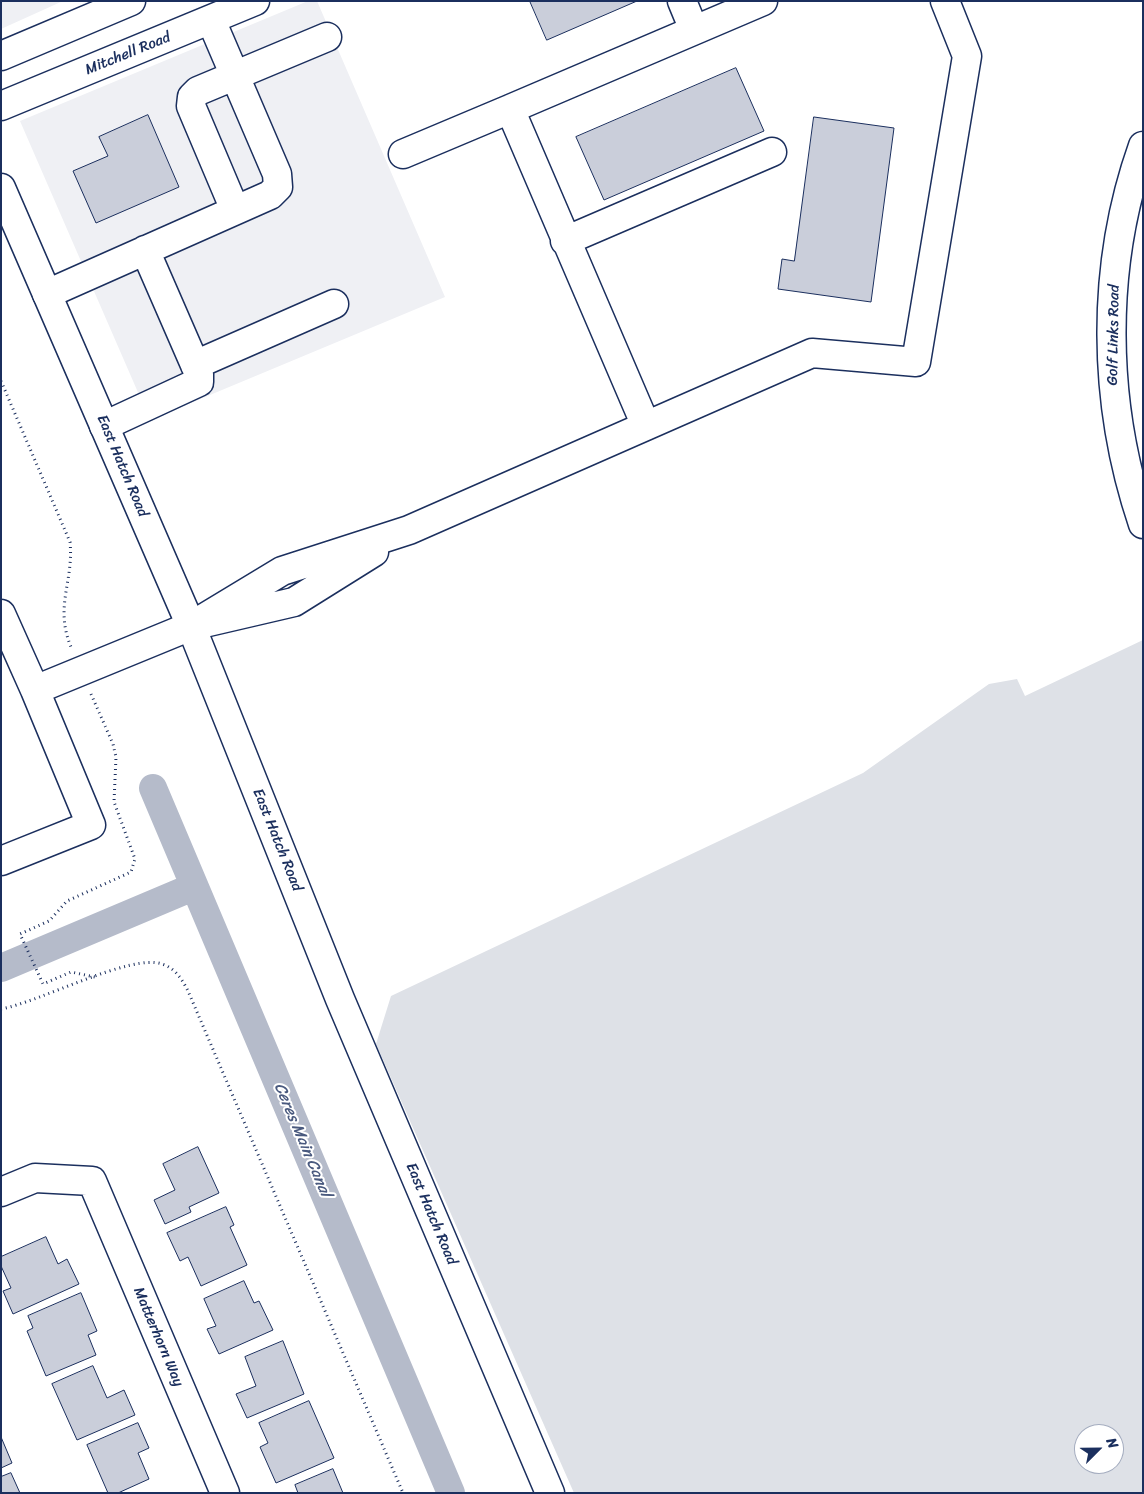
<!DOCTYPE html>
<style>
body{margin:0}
#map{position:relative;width:1144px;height:1494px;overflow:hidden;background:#fff;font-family:Sriracha,sans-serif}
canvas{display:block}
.frame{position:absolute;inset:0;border:2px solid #1b2f5e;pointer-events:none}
.north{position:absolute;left:1074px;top:1424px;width:50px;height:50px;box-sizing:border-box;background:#fff;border:1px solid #a4acbf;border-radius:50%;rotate:67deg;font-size:14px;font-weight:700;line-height:20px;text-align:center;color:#1b2f5e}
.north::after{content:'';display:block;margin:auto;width:18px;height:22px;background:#1b2f5e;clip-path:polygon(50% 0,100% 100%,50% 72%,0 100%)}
</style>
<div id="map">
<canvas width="1144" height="1494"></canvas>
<div class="frame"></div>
<div class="north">N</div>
</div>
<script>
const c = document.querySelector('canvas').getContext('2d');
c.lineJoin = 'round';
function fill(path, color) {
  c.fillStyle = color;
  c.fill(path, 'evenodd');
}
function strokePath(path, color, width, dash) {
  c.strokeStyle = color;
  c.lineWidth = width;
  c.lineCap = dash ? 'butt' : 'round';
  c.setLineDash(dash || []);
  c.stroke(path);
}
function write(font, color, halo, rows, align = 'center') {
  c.font = font + ' Sriracha,sans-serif';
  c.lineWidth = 4;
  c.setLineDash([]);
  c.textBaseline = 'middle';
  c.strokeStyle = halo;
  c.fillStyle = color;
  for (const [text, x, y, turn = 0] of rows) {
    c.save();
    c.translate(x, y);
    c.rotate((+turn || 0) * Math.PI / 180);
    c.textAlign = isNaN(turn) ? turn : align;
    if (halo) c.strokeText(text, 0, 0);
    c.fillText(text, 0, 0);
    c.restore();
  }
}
const built = new Path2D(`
 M 1,1 L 63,1 L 1,29 Z
 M 308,1 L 317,1 L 445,297 L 150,420 L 20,121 Z`);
const green = new Path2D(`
 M 1143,640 L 1143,1493 L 574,1493 L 376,1044 L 391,996 L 863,773 L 989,684 L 1017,679 L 1025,696 ZM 1084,1434 L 1114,1434 L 1114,1464 L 1084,1464 Z`);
const canal = new Path2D(`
 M 153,788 L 451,1493
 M 1,968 L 193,887`);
const building = new Path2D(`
 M 530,1 L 637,1 L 547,40 Z
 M 736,68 L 764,131 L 604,200 L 576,137 Z
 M 148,115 L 179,187 L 96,223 L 73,171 L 108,156 L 99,137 Z
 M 814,117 L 894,128 L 871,302 L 778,289 L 782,259 L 794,261 Z
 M 198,1147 L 219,1193 L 189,1207 L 191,1212 L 165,1224 L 154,1200 L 175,1190 L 163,1164 Z
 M 226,1207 L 234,1225 L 230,1227 L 247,1265 L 201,1286 L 188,1257 L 180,1261 L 167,1233 Z
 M 46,1237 L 58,1264 L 67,1259 L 79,1284 L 13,1314 L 3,1291 L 11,1288 L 1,1266 L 1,1257 Z
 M 244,1281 L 254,1303 L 259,1301 L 273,1330 L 219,1354 L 207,1329 L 216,1326 L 204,1299 Z
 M 81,1293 L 97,1331 L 88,1335 L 96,1355 L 46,1376 L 27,1331 L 33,1328 L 28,1316 Z
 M 283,1341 L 304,1394 L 247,1418 L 236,1394 L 256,1386 L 245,1357 Z
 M 93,1366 L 107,1398 L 124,1390 L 135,1415 L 77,1440 L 52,1384 Z
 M 309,1401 L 334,1458 L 276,1483 L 260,1447 L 268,1443 L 259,1423 Z
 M 138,1423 L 149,1448 L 138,1453 L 149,1479 L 118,1493 L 108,1493 L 87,1445 Z
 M 1,1437 L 12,1463 L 1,1468 Z
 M 333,1469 L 343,1493 L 298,1493 L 295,1485 Z
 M 11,1473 L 20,1493 L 1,1493 L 1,1477 Z`);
const path = new Path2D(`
 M 1,381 L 70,542 C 74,582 54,606 71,647
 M 91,694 L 113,744 L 116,757 L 114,802 L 135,859 L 131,872 L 67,901 L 49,921 L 20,934 L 43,984 L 71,972 L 95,977
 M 1,1009 C 40,1002 131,953 162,964 C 175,968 182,979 188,991 L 403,1493`);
const minor = new Path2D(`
 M 682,1 L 694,30
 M 1143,146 C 1100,267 1102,403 1143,524
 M 403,154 L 510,109
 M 235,210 L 191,106 L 192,97 L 198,91 L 327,37
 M 565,241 L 772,152
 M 47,294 L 270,195 L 278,187 L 277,174 L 211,20
 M 195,365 L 334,304
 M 104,426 L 199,382 L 199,374 L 145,250
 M 646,426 L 510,109 L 763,1
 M 1,614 L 35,690 L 191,626 L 294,602 L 374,552
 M 191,626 L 282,571 L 409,530 L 812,353 L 916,362 L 967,56 L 945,1
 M 1,861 L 91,825 L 35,690
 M 1,1192 L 35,1178 L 92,1181 L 225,1493`);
const major = new Path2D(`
 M 1,56 L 131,1
 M 1,106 L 255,1
 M 1,188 L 191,626 L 340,999 L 550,1493`);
const streetNames = [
 ["Mitchell Road",128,54,-22],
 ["Golf Links Road",1114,335,-89],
 ["East Hatch Road",122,466,67],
 ["East Hatch Road",277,840,68],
 ["East Hatch Road",431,1214,67],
 ["Matterhorn Way",158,1337,67]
];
const waterNames = [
 ["Ceres Main Canal",302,1140,67]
];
fill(built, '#eff0f4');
fill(green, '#dee1e7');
strokePath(canal, '#b5bbca', 28);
fill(building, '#caceda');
strokePath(building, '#1b2f5e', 1);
strokePath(minor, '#1b2f5e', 31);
strokePath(major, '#1b2f5e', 31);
strokePath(path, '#1b2f5e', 3, [1, 4]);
strokePath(minor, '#fff', 28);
strokePath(major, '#fff', 28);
write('15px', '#1b2f5e', '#fff', streetNames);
write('italic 16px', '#49597e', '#fff', waterNames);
</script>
